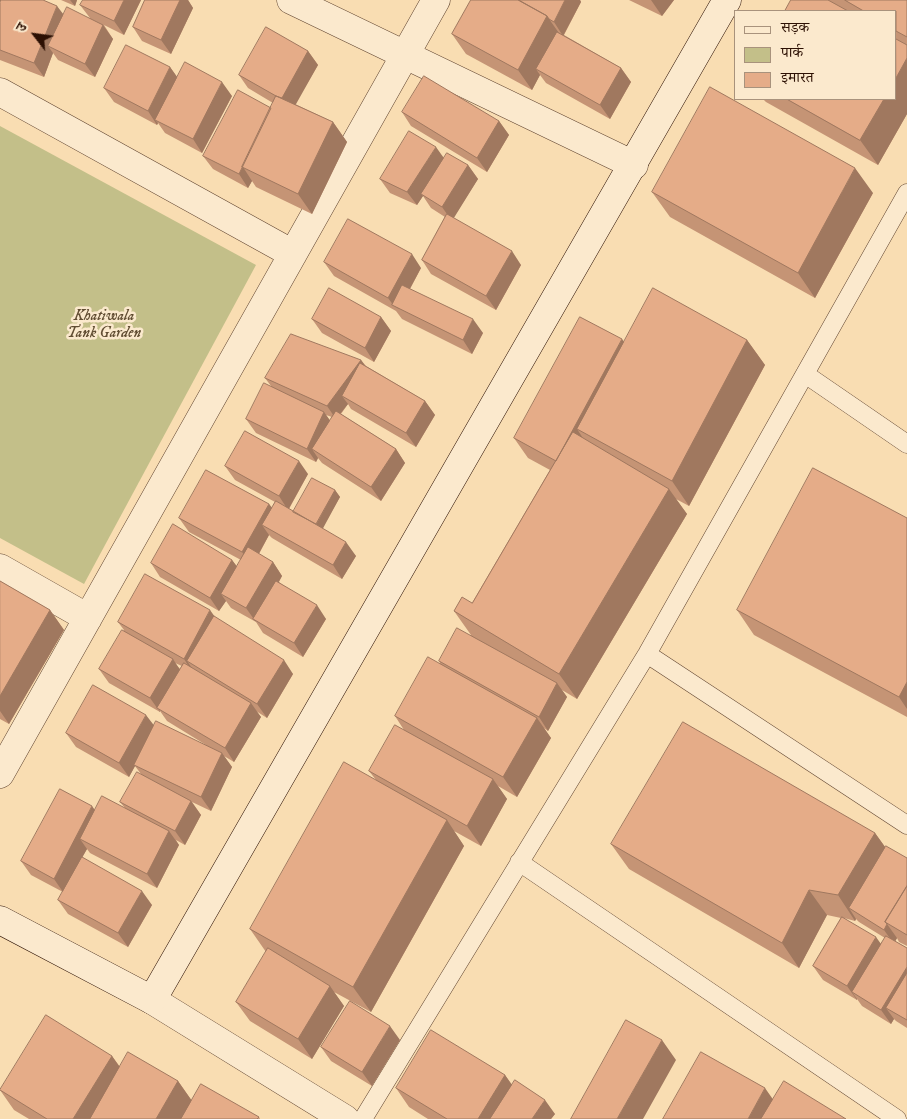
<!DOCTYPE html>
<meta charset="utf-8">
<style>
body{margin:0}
#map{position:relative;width:907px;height:1119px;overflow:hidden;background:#f9ddb2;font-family:"IM FELL DW Pica","Noto Serif Devanagari",serif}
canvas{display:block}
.legend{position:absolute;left:734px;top:10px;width:162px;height:90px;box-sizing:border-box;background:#fbe9cd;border:1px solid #a8927c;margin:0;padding:6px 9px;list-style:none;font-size:15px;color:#2c1003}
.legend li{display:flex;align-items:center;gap:10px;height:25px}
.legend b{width:25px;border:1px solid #a8927c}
.north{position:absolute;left:10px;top:10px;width:50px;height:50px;-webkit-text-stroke:4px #fbe9cd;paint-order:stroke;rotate:300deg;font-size:14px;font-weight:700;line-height:20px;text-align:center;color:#2c1003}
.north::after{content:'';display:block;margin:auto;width:18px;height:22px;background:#2c1003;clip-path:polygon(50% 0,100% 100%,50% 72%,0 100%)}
</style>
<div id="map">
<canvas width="907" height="1119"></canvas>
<ul class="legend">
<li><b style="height:6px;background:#fbe9cd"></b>सड़क</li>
<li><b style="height:14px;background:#c3bf89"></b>पार्क</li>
<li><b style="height:14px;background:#e5ac88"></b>इमारत</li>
</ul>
<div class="north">उ</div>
</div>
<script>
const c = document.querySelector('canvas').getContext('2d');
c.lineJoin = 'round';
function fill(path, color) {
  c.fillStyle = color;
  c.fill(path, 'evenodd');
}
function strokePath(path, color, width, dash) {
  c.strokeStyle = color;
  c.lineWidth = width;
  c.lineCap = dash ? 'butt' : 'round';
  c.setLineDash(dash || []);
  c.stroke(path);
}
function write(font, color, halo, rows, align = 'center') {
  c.font = font + ' "IM FELL DW Pica",serif';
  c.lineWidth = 5;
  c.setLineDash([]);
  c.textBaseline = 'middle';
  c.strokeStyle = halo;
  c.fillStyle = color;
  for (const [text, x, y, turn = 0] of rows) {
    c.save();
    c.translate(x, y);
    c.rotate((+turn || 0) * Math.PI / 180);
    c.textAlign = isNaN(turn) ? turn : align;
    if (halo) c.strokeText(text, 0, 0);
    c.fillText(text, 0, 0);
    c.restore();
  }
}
const green = new Path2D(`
 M 0,126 L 256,265 L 84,584 L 0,538 Z`);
const service = new Path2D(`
 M 805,374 L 907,444
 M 647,654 L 907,825
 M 519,862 L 897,1119
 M 363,1119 L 647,654 L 907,193`);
const minor = new Path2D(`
 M 291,0 L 634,165
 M 0,92 L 293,254
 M 0,568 L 88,618
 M 0,774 L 436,0`);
const tertiary = new Path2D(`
 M 152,1000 L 345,1119`);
const secondary = new Path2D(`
 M 0,920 L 152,1000 L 727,0`);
const wall = new Path2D(`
 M 61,0 L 77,0 L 75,6 Z
 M 141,0 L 124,35 L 104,25 L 113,39 L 95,77 L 58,60 L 53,53 L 44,77 L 0,60 L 0,3 L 63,15 L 90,18 L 80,5 Z
 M 145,0 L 188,0 L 193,8 L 171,54 L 142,41 L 133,27 Z
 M 471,0 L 580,0 L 581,2 L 564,35 L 621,68 L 631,82 L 610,119 L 546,83 L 540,75 L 532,90 L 466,54 L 452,34 Z
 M 629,0 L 674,0 L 662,16 Z
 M 791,0 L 907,0 L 907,114 L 878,165 L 766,102 L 763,99 L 896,99 L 896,11 L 785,11 Z
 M 308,51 L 318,65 L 295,104 L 333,122 L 347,142 L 312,214 L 256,187 L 252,181 L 248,188 L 213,169 L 203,156 L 271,108 L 273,103 L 248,88 L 239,75 Z
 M 170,67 L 177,77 L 232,96 L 202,153 L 165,133 L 158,123 L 157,125 L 114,102 L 104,88 Z
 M 402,112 L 499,121 L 509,135 L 487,172 L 411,126 Z
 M 443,158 L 468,165 L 478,179 L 453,218 L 521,265 L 496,310 L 431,274 L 422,260 L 445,217 L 431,208 L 423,196 L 417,205 L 390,193 L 380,179 Z
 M 652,192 L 873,193 L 815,298 L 670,217 Z
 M 324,262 L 421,268 L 410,289 L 483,333 L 472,354 L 402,319 L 396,311 L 334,276 Z
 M 381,317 L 391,331 L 374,362 L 322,333 L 312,319 Z
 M 747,340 L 765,365 L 689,506 L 676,499 L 687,514 L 577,699 L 562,690 L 567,697 L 548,731 L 544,728 L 551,738 L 517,797 L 498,786 L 507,799 L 481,846 L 454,831 L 464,846 L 371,1012 L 334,992 L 344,1006 L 312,1059 L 250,1021 L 236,1002 L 266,952 L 250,929 L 376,780 L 369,771 L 404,730 L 395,716 L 440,663 L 439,661 L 471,635 L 454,611 L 472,603 L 550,470 L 528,458 L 514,438 L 624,342 Z
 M 361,360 L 366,366 L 425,401 L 435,415 L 416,447 L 351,409 L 348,404 L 341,414 L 396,449 L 405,463 L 381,501 L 322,463 L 318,458 L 316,462 L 256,433 L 246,419 L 271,386 L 265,378 ZM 326,415 L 332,417 L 330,421 Z
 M 225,466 L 308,474 L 289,509 L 293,512 L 335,490 L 340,497 L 322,528 L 356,556 L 342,579 L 272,538 L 269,535 L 259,554 L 273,562 L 282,576 L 279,582 L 326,619 L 303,657 L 263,633 L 256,622 L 231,608 L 226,601 L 219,611 L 160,577 L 151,563 L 232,560 L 237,567 L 241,560 L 189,532 L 179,518 L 269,504 L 272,508 L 275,502 L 235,480 Z
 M 907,518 L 907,717 L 754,635 L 737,610 Z
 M 0,581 L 50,610 L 64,630 L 9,724 L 0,719 Z
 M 215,617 L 293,674 L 267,718 L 256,711 L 261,717 L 234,762 L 224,756 L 232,767 L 211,811 L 192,802 L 201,815 L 185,845 L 176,840 L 179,845 L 157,888 L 90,853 L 87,849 L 82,857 L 152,905 L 128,947 L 68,914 L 58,900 L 63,892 L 31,875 L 21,861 L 95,810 L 125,808 L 120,802 L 141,774 L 135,766 L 129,777 L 76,747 L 66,733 L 154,726 L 206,745 L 167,721 L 160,711 L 160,712 L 109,683 L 99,669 L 124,630 L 118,622 ZM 175,663 L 182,666 L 180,669 Z
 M 875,833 L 885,847 L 907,858 L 907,946 L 899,942 L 897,938 L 895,941 L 907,948 L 907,1028 L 896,1021 L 894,1019 L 891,1024 L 862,1006 L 857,999 L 857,1000 L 823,980 L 813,966 L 841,918 L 827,915 L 799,968 L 629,869 L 611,844 ZM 844,918 L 855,921 L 856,919 L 859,922 L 885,938 L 881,944 Z
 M 400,1040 L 372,1086 L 331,1061 L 321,1047 Z
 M 112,1056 L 120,1067 L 178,1081 L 192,1101 L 259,1117 L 260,1119 L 29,1119 L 14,1110 L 0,1090 Z
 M 505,1075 L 512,1085 L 555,1114 L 551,1119 L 428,1119 L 409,1107 L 396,1088 Z`);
const shadedWall = new Path2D(`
 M 70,0 L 77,0 L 75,6 Z
 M 124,0 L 141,0 L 124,35 L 114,21 Z
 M 180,0 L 188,0 L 193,8 L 171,54 L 161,40 Z
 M 565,0 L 580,0 L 581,2 L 563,36 L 554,22 Z
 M 651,0 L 674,0 L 662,16 Z
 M 57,6 L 67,19 L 48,46 L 53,53 L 44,77 L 34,63 Z
 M 547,16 L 561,36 L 536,69 L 540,75 L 532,90 L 518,70 Z
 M 103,25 L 113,39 L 95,77 L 85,64 Z
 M 308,51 L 318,65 L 291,113 L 281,99 Z
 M 907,58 L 907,114 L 878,165 L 860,140 L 884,99 L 896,99 L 896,78 Z
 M 170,67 L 180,81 L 155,120 L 158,123 L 157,125 L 148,111 Z
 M 621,68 L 631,82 L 610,119 L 600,105 Z
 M 222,82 L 232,96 L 202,153 L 193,139 Z
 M 499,121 L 509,135 L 487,172 L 477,158 Z
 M 333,122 L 347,142 L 312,214 L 298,194 Z
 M 436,147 L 446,161 L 421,194 L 423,196 L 417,205 L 407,192 Z
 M 468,165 L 478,179 L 452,221 L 442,207 Z
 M 243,167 L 252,181 L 248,188 L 239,174 Z
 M 855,168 L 873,193 L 815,298 L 798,273 Z
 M 512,251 L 521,265 L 496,310 L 486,296 Z
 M 412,254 L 421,268 L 399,309 L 394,306 L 388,298 Z
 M 381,317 L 391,331 L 374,362 L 365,348 Z
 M 473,319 L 483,333 L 472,354 L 463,340 Z
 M 622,339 L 636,359 L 577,429 L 588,446 L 556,461 Z
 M 747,340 L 765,365 L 689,506 L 672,481 Z
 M 361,360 L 371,374 L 342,396 L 348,404 L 336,419 L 327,406 Z
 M 425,401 L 435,415 L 416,447 L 406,433 Z
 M 324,412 L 334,426 L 312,449 L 318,458 L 316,462 L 307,449 Z
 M 396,449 L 405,463 L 381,501 L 371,487 Z
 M 299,461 L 308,474 L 288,510 L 279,496 Z
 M 669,489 L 687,514 L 577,699 L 559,674 Z
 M 335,490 L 340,497 L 321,532 L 316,525 Z
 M 269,504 L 279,517 L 262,525 L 269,535 L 252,566 L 242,552 Z
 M 346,542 L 356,556 L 342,579 L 333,565 Z
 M 232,560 L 242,573 L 221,594 L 226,601 L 219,611 L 210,598 Z
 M 273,562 L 282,576 L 256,621 L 253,619 L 256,622 L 246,608 Z
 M 317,605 L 326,619 L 303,657 L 294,643 Z
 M 50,610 L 64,630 L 9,724 L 0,711 L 0,696 Z
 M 210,610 L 220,624 L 187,661 L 194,671 L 193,673 L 184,659 Z
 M 173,659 L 182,673 L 157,708 L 160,711 L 160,712 L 150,698 Z
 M 284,660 L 293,674 L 267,718 L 257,704 Z
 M 907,682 L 907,709 L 899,697 Z
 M 557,683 L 567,697 L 548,731 L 539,717 Z
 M 251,703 L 261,717 L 234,762 L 225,748 Z
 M 146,715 L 156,728 L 129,777 L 119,763 Z
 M 537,718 L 551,738 L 517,797 L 503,777 Z
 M 222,753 L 232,767 L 211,811 L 201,797 Z
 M 493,779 L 507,799 L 481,846 L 467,826 Z
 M 191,801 L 201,815 L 185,845 L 175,831 Z
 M 92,806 L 102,820 L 80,839 L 87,849 L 63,892 L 54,879 Z
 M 447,820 L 464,846 L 371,1012 L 353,987 Z
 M 169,831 L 179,845 L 157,888 L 147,874 Z
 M 875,833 L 893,858 L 849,908 L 856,919 L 855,921 L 838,895 Z
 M 809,890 L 827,915 L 799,968 L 782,943 Z
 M 142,891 L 152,905 L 128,947 L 118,933 Z
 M 887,924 L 897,938 L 894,944 L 884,930 Z
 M 876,937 L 886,951 L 852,992 L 857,999 L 857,1000 L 847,986 Z
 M 907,967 L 907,997 L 886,1008 L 894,1019 L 891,1024 L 881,1010 Z
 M 330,986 L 344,1006 L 312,1059 L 298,1039 Z
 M 390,1026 L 400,1040 L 372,1086 L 362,1072 Z
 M 662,1040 L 676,1060 L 643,1119 L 617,1119 Z
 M 112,1056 L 126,1076 L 100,1119 L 73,1119 Z
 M 505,1075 L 519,1095 L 504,1119 L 478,1119 Z
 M 178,1081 L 192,1101 L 182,1119 L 156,1119 Z
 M 765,1088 L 779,1108 L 773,1119 L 748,1119 Z
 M 545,1100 L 555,1114 L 551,1119 L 532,1119 Z`);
const building = new Path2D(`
 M 1,0 L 43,0 L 57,6 L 34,63 L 0,50 L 0,3 Z
 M 83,0 L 124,0 L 114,21 L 80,5 Z
 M 145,0 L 180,0 L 161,40 L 133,27 Z
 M 471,0 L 518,0 L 547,16 L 518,70 L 452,34 Z
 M 519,0 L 565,0 L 554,22 L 549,19 L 547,16 Z
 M 791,0 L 828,0 L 848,11 L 785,11 Z
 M 845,0 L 907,0 L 907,37 L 896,31 L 896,11 L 864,11 Z
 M 67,7 L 103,25 L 85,64 L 48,46 Z
 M 266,27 L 308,51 L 282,98 L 276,96 L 239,75 Z
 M 557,32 L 621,68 L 600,105 L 536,69 Z
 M 896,39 L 907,45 L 907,58 L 896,78 Z
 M 126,45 L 170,67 L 148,111 L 104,88 Z
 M 185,62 L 222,82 L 193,139 L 155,120 Z
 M 424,76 L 499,121 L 477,158 L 402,112 Z
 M 710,87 L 855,168 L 798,273 L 652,192 Z
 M 238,90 L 271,108 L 239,174 L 203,156 Z
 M 276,96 L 333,122 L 298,194 L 242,167 Z
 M 787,99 L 884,99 L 860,140 Z
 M 409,131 L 436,147 L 407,192 L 380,179 Z
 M 447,153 L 468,165 L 442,207 L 421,194 Z
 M 447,214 L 512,251 L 486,296 L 422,260 Z
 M 348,219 L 412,254 L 388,298 L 324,262 Z
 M 402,285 L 473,319 L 463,340 L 392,305 Z
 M 329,288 L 381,317 L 365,348 L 312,319 Z
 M 653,288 L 747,340 L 672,481 L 577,429 Z
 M 580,317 L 622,339 L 556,461 L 514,438 Z
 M 291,334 L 361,360 L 327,406 L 265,378 Z
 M 360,363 L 425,401 L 406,433 L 342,396 Z
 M 264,383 L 324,412 L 307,449 L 246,419 Z
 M 336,411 L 396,449 L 371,487 L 312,449 Z
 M 245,431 L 299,461 L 279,496 L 225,466 Z
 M 573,432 L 669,489 L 559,674 L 454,611 L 462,597 L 472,603 Z
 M 813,468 L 907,518 L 907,682 L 899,697 L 737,610 Z
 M 206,470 L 269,504 L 242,552 L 179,518 Z
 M 312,478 L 335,490 L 316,524 L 293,512 Z
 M 276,501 L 346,542 L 333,565 L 262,525 Z
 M 173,524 L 232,560 L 210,598 L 151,563 Z
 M 248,547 L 273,562 L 246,608 L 221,594 Z
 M 145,574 L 210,610 L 184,659 L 118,622 Z
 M 0,581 L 50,610 L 0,696 Z
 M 276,581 L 317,605 L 294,643 L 253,619 Z
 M 214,616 L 284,660 L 257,704 L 187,661 Z
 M 457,628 L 557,683 L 539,717 L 439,661 Z
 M 122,630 L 173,659 L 150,698 L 99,669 Z
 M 428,657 L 537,718 L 503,777 L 395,716 Z
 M 184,663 L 251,703 L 225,748 L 157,708 Z
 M 93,685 L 146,715 L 119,763 L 66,733 Z
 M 156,721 L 222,753 L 201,797 L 134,765 Z
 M 683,722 L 875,833 L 838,895 L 809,890 L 782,943 L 611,844 Z
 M 395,725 L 493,779 L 467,826 L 369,771 Z
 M 344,762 L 447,820 L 353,987 L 250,929 Z
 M 137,772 L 191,801 L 175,831 L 120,802 Z
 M 60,789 L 92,806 L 54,879 L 21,861 Z
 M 102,796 L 169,831 L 147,874 L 80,839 Z
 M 886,846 L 907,858 L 907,886 L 885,922 L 887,924 L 884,930 L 849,908 Z
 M 82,857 L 142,891 L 118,933 L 58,900 Z
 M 907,886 L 907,935 L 885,922 Z
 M 842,917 L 876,937 L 847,986 L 813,966 Z
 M 886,936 L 907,948 L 907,967 L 881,1010 L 852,992 Z
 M 268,948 L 330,986 L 298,1039 L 236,1002 Z
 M 907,973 L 907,1020 L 886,1008 Z
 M 350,1001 L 390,1026 L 362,1072 L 321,1047 Z
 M 46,1015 L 112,1056 L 73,1119 L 47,1119 L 0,1090 Z
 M 626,1020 L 662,1040 L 617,1119 L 571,1119 Z
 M 431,1030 L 505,1075 L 478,1119 L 447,1119 L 396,1088 Z
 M 128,1052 L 178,1081 L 156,1119 L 90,1119 Z
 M 701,1052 L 765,1088 L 748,1119 L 663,1119 Z
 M 515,1080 L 545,1100 L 532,1119 L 490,1119 Z
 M 784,1081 L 846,1119 L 761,1119 Z
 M 201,1084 L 259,1117 L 257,1119 L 181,1119 Z`);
const parkNames = [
 ["Khatiwala",104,317],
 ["Tank Garden",104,334]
];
fill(green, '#c3bf89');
strokePath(service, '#5f432f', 19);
strokePath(minor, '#5f432f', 29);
strokePath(tertiary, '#5f432f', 29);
strokePath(secondary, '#2c1003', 29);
strokePath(service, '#fbe9cd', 18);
strokePath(minor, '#fbe9cd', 28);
strokePath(tertiary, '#fbe9cd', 28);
strokePath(secondary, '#fbe9cd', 28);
fill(wall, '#c59475');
fill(shadedWall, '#a0785f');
fill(building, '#e5ac88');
strokePath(building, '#a0785f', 1);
write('italic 15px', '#614d32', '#fbe9cd', parkNames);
</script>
